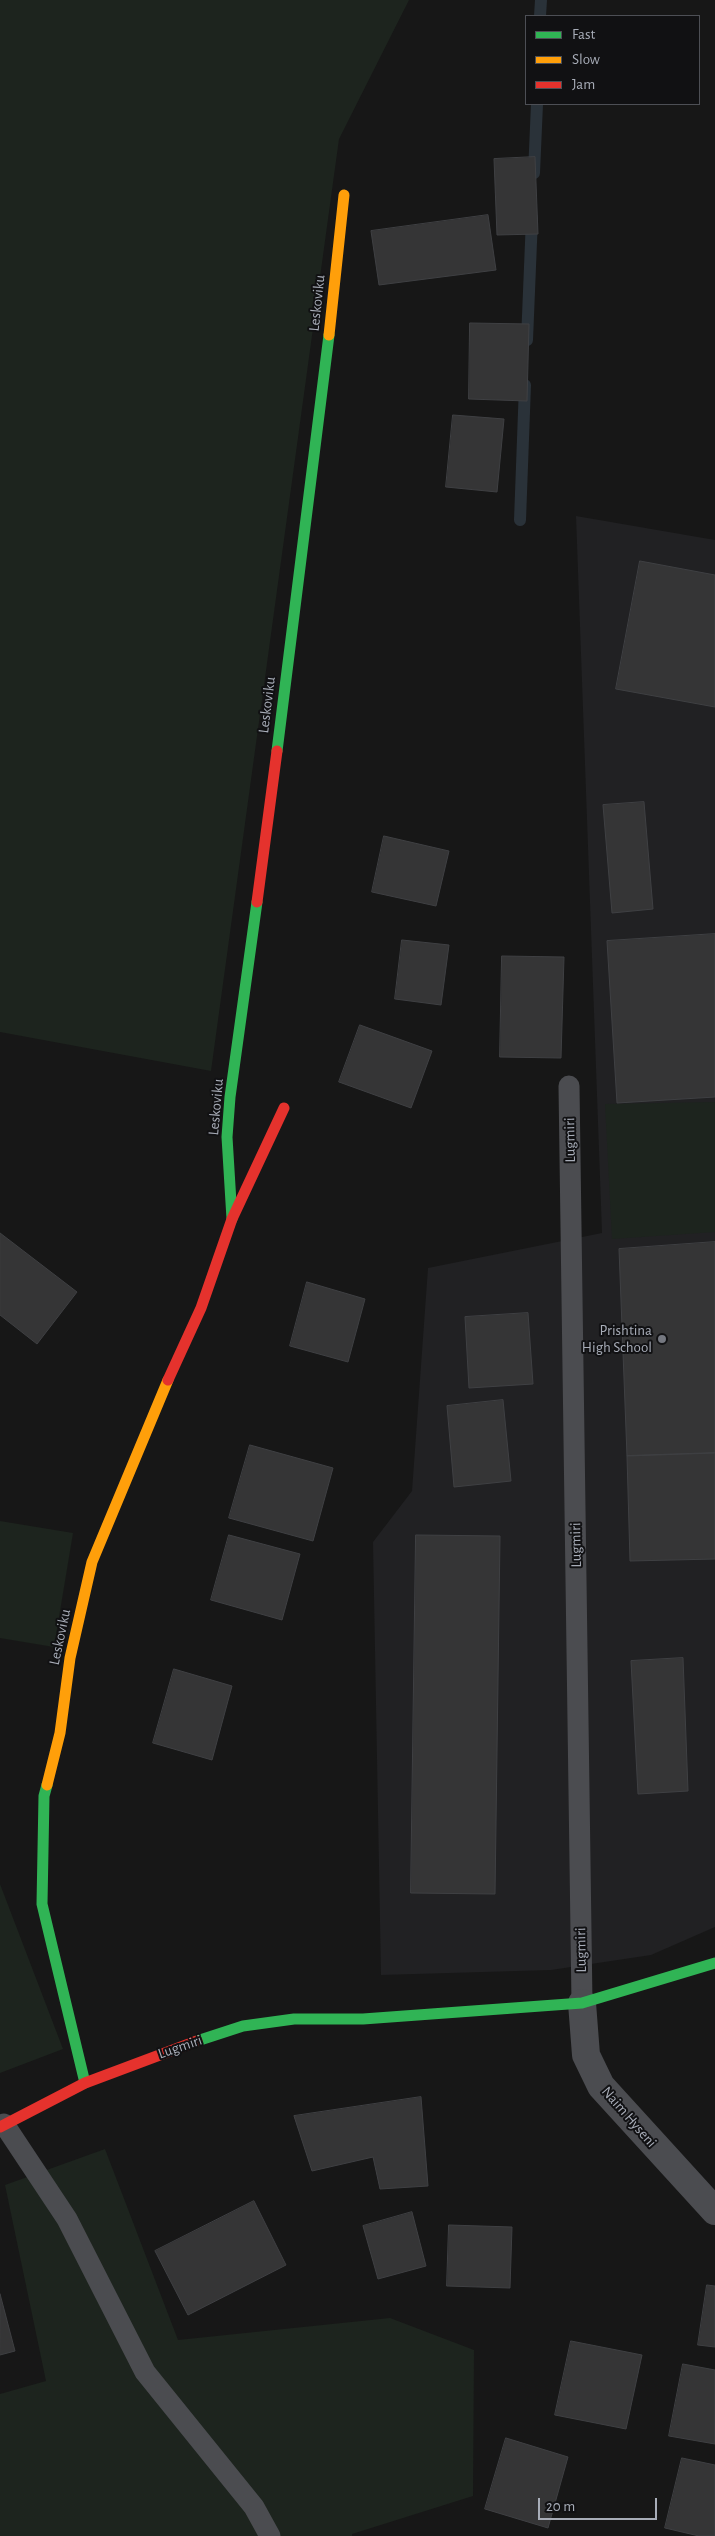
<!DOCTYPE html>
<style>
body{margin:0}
#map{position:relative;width:715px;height:2536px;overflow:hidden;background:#171717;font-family:"Alegreya Sans",sans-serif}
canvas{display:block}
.legend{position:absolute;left:525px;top:15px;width:175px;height:90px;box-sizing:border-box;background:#111113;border:1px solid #4d4f55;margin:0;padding:6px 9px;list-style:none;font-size:15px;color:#a8adb8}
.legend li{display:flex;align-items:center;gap:10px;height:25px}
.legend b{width:25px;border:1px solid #4d4f55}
.scale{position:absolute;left:538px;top:2498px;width:119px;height:22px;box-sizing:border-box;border:2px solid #a8adb8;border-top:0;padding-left:6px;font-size:15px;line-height:18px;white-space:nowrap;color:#a8adb8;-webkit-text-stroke:4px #111113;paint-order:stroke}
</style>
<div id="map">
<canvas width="715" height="2536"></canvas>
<ul class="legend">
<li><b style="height:6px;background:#30b455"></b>Fast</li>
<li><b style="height:6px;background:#ff9f0a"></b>Slow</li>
<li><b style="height:6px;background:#e5322d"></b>Jam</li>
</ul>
<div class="scale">20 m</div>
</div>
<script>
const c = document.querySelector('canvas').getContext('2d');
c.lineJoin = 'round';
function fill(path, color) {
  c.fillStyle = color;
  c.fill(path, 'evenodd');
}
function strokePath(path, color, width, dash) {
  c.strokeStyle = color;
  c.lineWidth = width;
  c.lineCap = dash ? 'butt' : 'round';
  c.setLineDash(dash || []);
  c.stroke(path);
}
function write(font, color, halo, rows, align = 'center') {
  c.font = font + ' "Alegreya Sans",sans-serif';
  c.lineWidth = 4;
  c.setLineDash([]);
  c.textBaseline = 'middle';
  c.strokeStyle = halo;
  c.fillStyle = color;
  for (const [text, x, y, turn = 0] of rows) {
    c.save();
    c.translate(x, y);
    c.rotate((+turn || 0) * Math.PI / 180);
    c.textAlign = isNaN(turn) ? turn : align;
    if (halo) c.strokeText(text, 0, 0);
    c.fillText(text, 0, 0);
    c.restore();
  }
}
const built = new Path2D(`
 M 576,516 L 715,540 L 715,1927 L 651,1955 L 551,1970 L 381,1975 L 373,1542 L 412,1491 L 428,1268 L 602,1233 Z`);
const green = new Path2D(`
 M 0,0 L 409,0 L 339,139 L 211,1071 L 0,1032 Z
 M 715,1102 L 715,1232 L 612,1239 L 605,1104 Z
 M 0,1521 L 73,1533 L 54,1647 L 0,1638 Z
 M 0,1884 L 63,2049 L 0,2073 Z
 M 105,2149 L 178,2340 L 390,2318 L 474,2350 L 473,2496 L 352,2534 L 352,2536 L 0,2536 L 0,2394 L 46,2381 L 5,2185 Z`);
const stream = new Path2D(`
 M 540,16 L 541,0
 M 534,173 L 537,104
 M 527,340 L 532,218
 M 520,520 L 525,385`);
const building = new Path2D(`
 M 535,157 L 538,234 L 497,235 L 494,159 Z
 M 488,215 L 496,270 L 379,285 L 371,231 Z
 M 470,323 L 529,324 L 527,401 L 469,399 Z
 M 453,415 L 504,419 L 497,492 L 446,487 Z
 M 640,561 L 715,575 L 715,707 L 616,689 Z
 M 644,802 L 653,909 L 612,913 L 603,805 Z
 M 384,836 L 449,851 L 436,906 L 372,892 Z
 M 715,934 L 715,1097 L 617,1103 L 607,941 Z
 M 402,940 L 449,945 L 441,1005 L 395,999 Z
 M 502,956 L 564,957 L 561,1058 L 500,1057 Z
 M 360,1025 L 432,1051 L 411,1108 L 339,1082 Z
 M 0,1233 L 77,1292 L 37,1344 L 0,1315 Z
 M 715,1242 L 715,1453 L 627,1456 L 619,1249 Z
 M 307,1282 L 365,1299 L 348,1362 L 290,1346 Z
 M 528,1313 L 533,1384 L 469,1388 L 465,1317 Z
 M 503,1400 L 511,1481 L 454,1487 L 447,1406 Z
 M 250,1445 L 333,1468 L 313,1541 L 229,1518 Z
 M 715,1453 L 715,1559 L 630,1561 L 627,1456 Z
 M 229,1535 L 300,1554 L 282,1620 L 211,1600 Z
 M 416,1535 L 500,1536 L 495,1894 L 411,1893 Z
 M 683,1658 L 688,1791 L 638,1794 L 631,1661 Z
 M 174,1669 L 232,1686 L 212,1760 L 153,1743 Z
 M 421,2097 L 428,2186 L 380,2189 L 373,2157 L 312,2171 L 294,2116 Z
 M 254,2201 L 286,2265 L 188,2315 L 155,2251 Z
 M 412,2212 L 426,2266 L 378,2279 L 363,2226 Z
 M 449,2225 L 512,2227 L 510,2288 L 447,2286 Z
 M 707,2285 L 715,2286 L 715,2347 L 698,2345 Z
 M 0,2294 L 15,2351 L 0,2355 Z
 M 571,2341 L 642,2355 L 626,2429 L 555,2415 Z
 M 683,2364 L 715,2370 L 715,2444 L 669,2436 Z
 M 506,2438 L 568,2457 L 548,2528 L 485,2509 Z
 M 682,2458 L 715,2465 L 715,2536 L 699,2536 L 665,2528 Z`);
const lane = new Path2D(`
 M 569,1086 L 582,2003
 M 4,2124 L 67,2219 L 145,2372 L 254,2507 L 270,2536`);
const street = new Path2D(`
 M 582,2003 L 586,2055 L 601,2086 L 715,2211`);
const fast = new Path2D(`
 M 277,751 L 329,335
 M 232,1219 L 227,1137 L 230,1097 L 257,902
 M 47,1785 L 44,1796 L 42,1904 L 85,2083
 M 197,2041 L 243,2026 L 294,2019 L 363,2019 L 582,2003 L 715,1963`);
const slow = new Path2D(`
 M 329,335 L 344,195
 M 47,1785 L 60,1733 L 70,1658 L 92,1562 L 168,1380`);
const jam = new Path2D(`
 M 257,902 L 277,751
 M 168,1380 L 201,1308 L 232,1219 L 284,1108
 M 0,2127 L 85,2083 L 197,2041`);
const markers = [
 [662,1339,5,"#757880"]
];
const streetNames = [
 ["Leskoviku",317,303,-84],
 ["Leskoviku",267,705,-83],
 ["Leskoviku",216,1107,-85],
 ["Lugmiri",570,1140,-91],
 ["Lugmiri",576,1545,-91],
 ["Leskoviku",60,1637,-78],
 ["Lugmiri",581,1950,-91],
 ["Lugmiri",180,2047,-19],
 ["Naim Hyseni",629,2117,49]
];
const poiNames = [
 ["Prishtina",652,1330],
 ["High School",652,1347]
];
fill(built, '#212123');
fill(green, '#1d241e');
strokePath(stream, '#2a3239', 12);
fill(building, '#353536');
strokePath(building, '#3f4043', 1);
strokePath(lane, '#4b4c50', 21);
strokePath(street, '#4b4c50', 28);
strokePath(fast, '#30b455', 11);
strokePath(slow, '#ff9f0a', 11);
strokePath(jam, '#e5322d', 11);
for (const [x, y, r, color] of markers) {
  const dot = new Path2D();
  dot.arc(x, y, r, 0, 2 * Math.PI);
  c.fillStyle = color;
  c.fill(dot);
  strokePath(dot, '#111113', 2);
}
write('15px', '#a8adb8', '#111113', streetNames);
write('15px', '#a8adb8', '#111113', poiNames, 'right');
</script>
